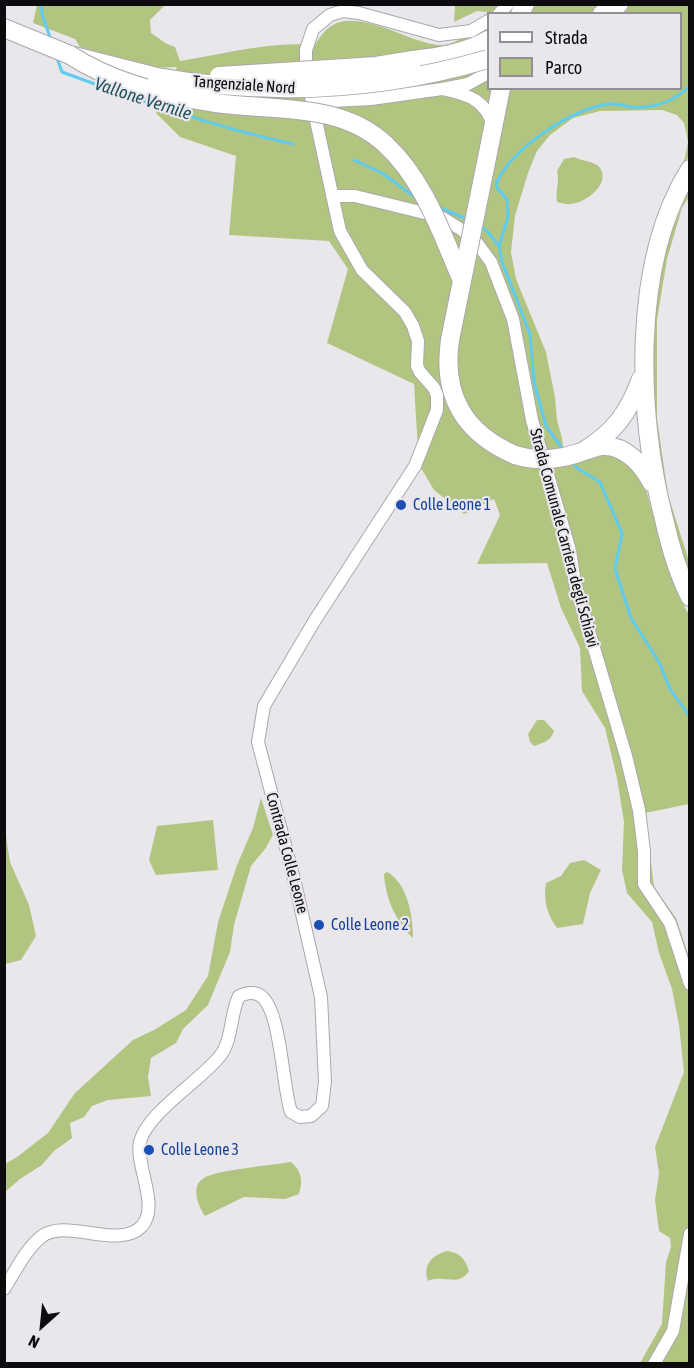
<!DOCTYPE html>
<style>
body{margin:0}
#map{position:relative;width:694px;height:1368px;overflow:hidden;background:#eae7ec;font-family:"Asap Condensed",sans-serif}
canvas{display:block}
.frame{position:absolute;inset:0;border:6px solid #0c0b0d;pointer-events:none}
.legend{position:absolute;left:487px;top:12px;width:195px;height:78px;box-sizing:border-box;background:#eae7ec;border:2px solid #918f93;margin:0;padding:8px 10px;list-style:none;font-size:18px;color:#0c0b0d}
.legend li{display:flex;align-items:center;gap:12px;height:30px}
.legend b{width:30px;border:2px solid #918f93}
.north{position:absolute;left:12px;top:1296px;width:60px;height:60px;-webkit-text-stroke:4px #eae7ec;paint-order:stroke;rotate:207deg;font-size:16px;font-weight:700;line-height:24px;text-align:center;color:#0c0b0d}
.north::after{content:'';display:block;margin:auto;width:21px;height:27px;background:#0c0b0d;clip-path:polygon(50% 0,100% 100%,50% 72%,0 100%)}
</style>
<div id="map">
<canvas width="694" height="1368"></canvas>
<div class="frame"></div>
<ul class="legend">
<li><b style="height:8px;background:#fff"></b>Strada</li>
<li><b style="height:16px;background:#b2c580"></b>Parco</li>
</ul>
<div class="north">N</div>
</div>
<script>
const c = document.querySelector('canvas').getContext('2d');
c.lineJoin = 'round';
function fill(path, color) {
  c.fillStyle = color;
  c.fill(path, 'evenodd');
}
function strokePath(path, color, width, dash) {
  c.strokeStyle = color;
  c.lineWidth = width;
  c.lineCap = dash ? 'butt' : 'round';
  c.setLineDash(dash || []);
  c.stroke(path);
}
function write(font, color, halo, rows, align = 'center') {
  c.font = font + ' "Asap Condensed",sans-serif';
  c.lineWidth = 4.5;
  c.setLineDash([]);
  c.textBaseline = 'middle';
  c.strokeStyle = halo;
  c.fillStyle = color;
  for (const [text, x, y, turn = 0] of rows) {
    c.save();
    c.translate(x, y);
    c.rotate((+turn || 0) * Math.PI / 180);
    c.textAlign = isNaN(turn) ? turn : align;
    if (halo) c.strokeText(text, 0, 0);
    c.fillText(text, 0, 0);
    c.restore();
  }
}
const green = new Path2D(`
 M 37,5 L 165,5 L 150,20 L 151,33 L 167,44 L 175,47 L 180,61 C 225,54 269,41 315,45 C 320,37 324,30 333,25 C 354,12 396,33 417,40 C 427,43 439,47 449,44 C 467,38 477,26 488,12 L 477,11 L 454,22 L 455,5 L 518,5 L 513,13 L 488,14 L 488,88 L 495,89 L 680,88 L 680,14 L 526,13 L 532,5 L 689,5 L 689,157 L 684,162 L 688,142 L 684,123 L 677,115 L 662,110 L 600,111 L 573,118 L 550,135 L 537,151 L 528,173 L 515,216 L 511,252 L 516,279 L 546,352 L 555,397 L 557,420 L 562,438 L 565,462 L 599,452 L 616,455 L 643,478 L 662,548 L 677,591 L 687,612 L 689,611 L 689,804 L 645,813 L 654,887 L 676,918 L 689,957 L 689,1363 L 640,1363 L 662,1324 L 666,1262 L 671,1247 L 670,1238 L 659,1231 L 655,1200 L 659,1173 L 655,1147 L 684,1072 L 679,1025 L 672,989 L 659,953 L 652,922 L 627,893 L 622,870 L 624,822 L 617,778 L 605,728 L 582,691 L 580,648 L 561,608 L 547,563 L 477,564 L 500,515 L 494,499 L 464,514 L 434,490 L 419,465 L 414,384 L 327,343 L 348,269 L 329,241 L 229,235 L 236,156 L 180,137 L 156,113 L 177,67 L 156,68 L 80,47 L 75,39 L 33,23 Z
 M 574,157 C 581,161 596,161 600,168 C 611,184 585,203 571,204 C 567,205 562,203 557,202 C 555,191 560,182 557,171 L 564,159 Z
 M 689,190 L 689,197 L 682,208 L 667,259 L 657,320 L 657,419 L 668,495 L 689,561 L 689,578 L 662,490 L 653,420 L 653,324 L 664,249 Z
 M 537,720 L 544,720 L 554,731 C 550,742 544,742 534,746 L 530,742 L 528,734 Z
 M 261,798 L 273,835 L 265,849 L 251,866 L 234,925 L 230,952 L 208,1005 L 183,1029 L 176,1043 L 151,1058 L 148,1077 L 151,1096 L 108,1100 L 92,1106 L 84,1117 L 70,1123 L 72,1138 L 54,1151 L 42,1165 L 20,1179 L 5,1192 L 5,1164 L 17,1157 L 48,1133 L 75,1093 L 133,1040 L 154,1030 L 186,1010 L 208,976 L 218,922 L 237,865 L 253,828 Z
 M 213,820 L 218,870 L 156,875 L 149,860 L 157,826 Z
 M 6,836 L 10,862 L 29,905 L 36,936 L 21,960 L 5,964 L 4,837 Z
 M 584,860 L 601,870 L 590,893 L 583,924 L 557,928 C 547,915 543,899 546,883 L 561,876 L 570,863 Z
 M 387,872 C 408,883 413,917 413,938 C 396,922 385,897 384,874 Z
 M 291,1162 C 302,1171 303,1181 299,1194 L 285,1199 L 244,1197 L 205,1216 C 198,1206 190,1186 204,1178 C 216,1170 273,1165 291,1162 Z
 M 447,1251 C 461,1253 465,1259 469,1271 C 457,1288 445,1274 428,1281 C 422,1264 433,1255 447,1251 Z`);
const stream = new Path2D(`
 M 41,4 L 42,14 L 51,40
 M 57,58 L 62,72 C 138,100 214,127 293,144
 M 354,160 L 382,173 L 416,198
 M 436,206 L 469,220
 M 480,226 L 487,231 L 499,246 L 502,262 L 530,334 L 534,382 L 546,426 L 564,451
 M 499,246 L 508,217 L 507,199 L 498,189 L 496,184 C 512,148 571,109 609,104 C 616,103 624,106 631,107 C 654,109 673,102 690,86
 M 572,461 L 577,468 L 600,482 L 622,533 L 615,569 L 631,618 L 659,662 L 670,689 L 690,717`);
const street = new Path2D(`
 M 499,14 L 508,4
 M 446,90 C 470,95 486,101 493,126
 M 312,102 L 371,99 L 442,89 L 468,84 L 488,73
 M 332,196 L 355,196 L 441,217 L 462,230 L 477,243 L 491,262 L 513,319 L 532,420 L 570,551 L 575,584 L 626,756 L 639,810 L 644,851 L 644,884 L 670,923 L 690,984
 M 4,1289 C 15,1272 25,1250 41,1237 C 66,1217 119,1251 142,1226 C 160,1205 135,1166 140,1142 C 147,1113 200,1081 220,1056 C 233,1039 230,1014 239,996 C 247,993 254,991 261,996 C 281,1011 282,1084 291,1112 L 300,1117 L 311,1116 L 322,1106 L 325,1082 L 321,997 L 295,883 L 258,742 L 264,706 L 315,620 L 415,466 L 437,410 L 437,395 L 434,388 L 420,372 L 417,366 L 418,341 L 413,326 L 405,312 L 362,270 L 340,231 L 312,102 L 306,68 L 306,50 L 313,29 L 330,15 L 343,11 L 359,13 L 439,35 L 471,31 L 488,21
 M 654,1364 L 673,1331 L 690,1234`);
const primary = new Path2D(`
 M 520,14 L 525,4
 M 602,14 L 619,4
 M 4,28 L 70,55 L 157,77
 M 413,60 C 438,57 466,53 488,40
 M 490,143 L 501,88
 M 690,169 C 631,263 637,415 664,519 C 670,546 678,573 690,597
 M 450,340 C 442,395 464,433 515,455
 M 588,450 C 593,448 598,446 603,446 C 626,445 643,466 652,483
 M 584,451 C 615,431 628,414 641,379`);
const primaryBridge = new Path2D(`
 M 70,55 C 113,83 166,96 216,103 C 273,111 340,102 385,144 C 424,180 441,232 461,278
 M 219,76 L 376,66 L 413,60
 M 157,77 C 268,96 380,91 488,59
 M 450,340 L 490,143
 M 515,455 C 539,462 560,460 584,451`);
const markers = [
 [401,505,6,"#1a4fb4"],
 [319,925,6,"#1a4fb4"],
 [149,1150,6,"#1a4fb4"]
];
const streetNames = [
 ["Tangenziale Nord",244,85,4],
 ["Strada Comunale Carriera degli Schiavi",564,538,75],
 ["Contrada Colle Leone",287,853,75]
];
const transitNames = [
 ["Colle Leone 1",413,505],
 ["Colle Leone 2",331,925],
 ["Colle Leone 3",161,1150]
];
const waterNames = [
 ["Vallone Vernile",143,99,18]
];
fill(green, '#b2c580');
strokePath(stream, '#5fcbee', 3);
strokePath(street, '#aaa7ac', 14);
strokePath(primary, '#aaa7ac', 20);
strokePath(street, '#fff', 12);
strokePath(primary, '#fff', 18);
strokePath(primaryBridge, '#aaa7ac', 20, []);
strokePath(primaryBridge, '#fff', 18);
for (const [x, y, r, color] of markers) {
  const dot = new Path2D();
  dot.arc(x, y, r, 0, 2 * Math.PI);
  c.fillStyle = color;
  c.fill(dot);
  strokePath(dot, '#eae7ec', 2);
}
write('16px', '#0c0b0d', '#eae7ec', streetNames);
write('16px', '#164399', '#eae7ec', transitNames, 'left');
write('italic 18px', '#235160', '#eae7ec', waterNames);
</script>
